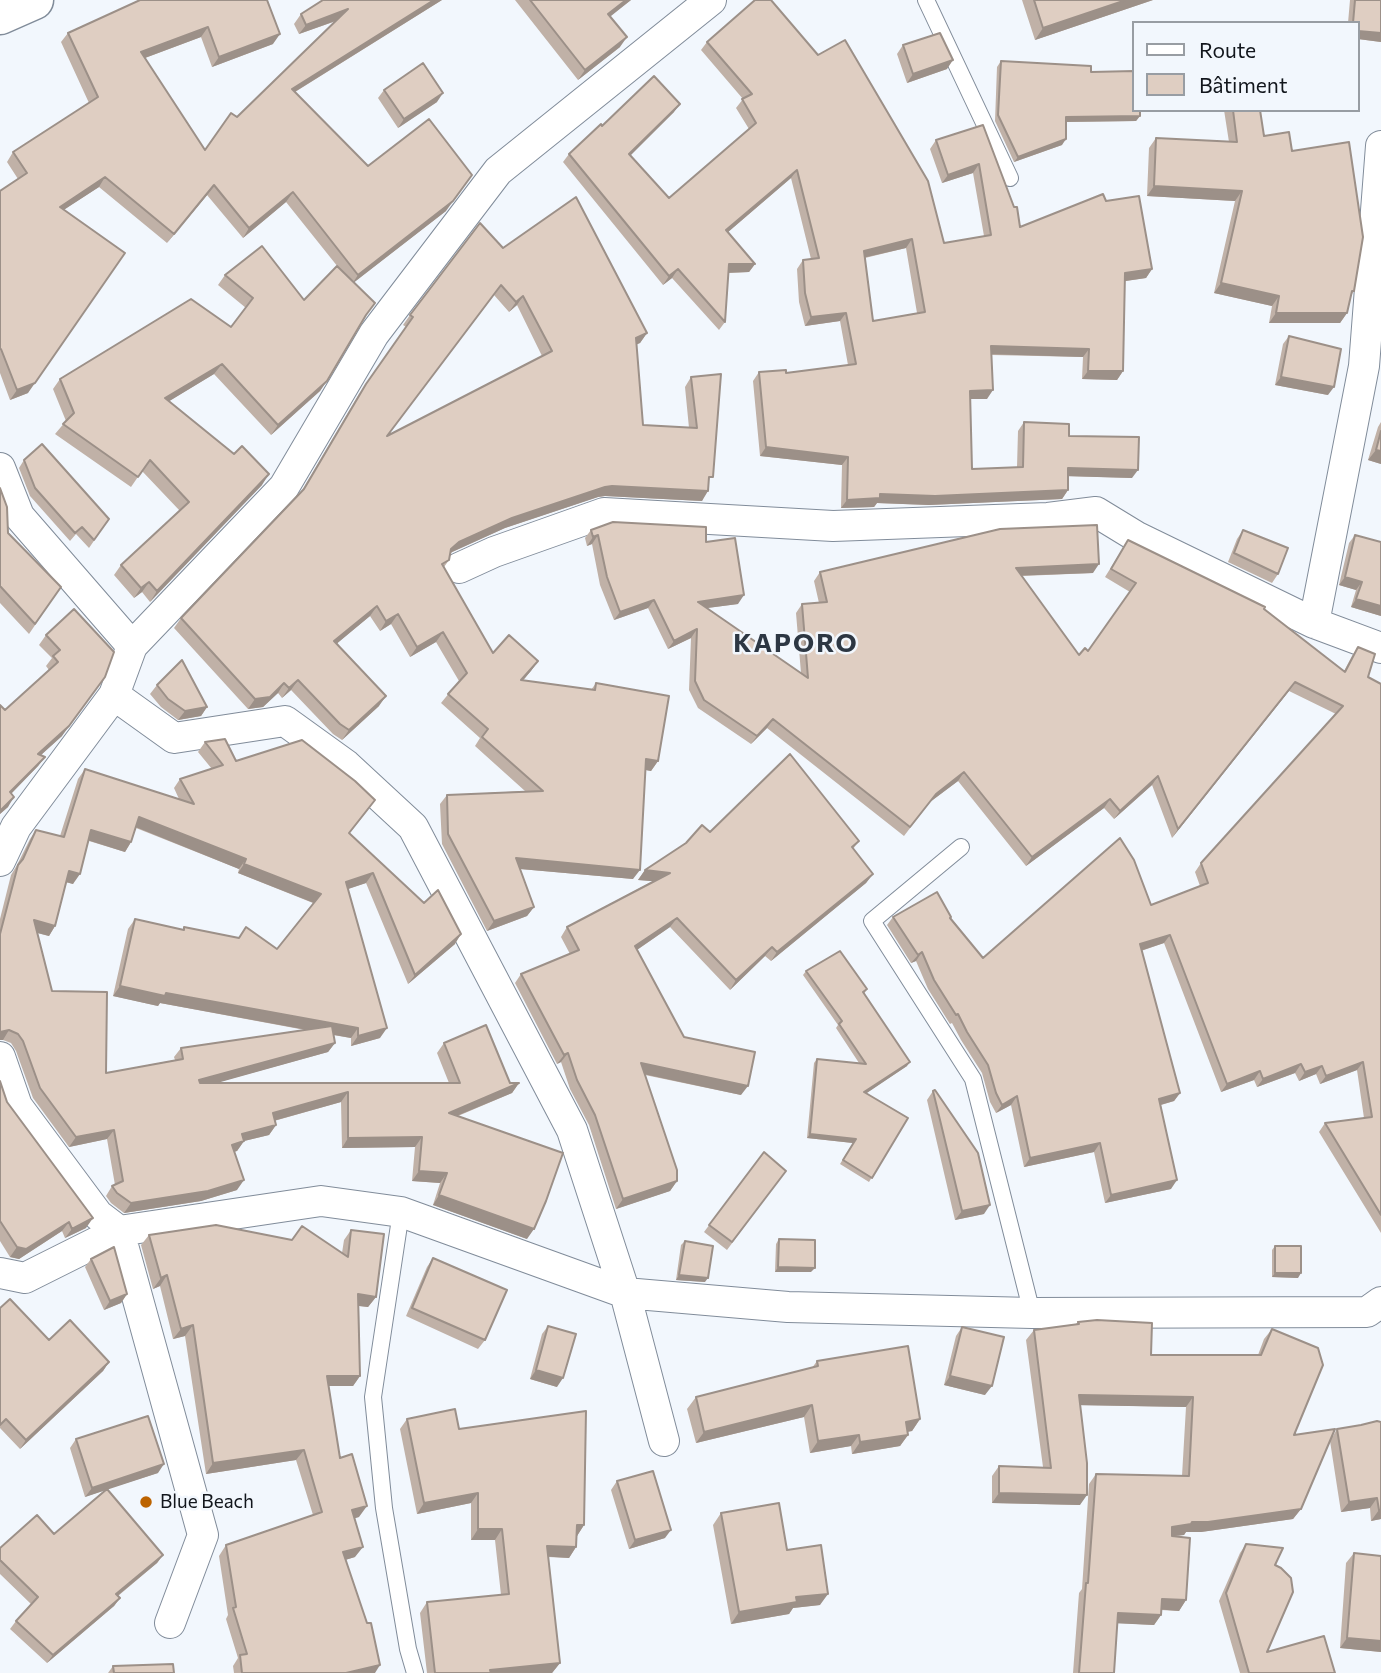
<!DOCTYPE html>
<meta charset="utf-8">
<style>
body{margin:0}
#map{position:relative;width:1381px;height:1673px;overflow:hidden;background:#f2f7fd;font-family:Commissioner,sans-serif}
canvas{display:block}
.legend{position:absolute;left:1132px;top:21px;width:228px;height:91px;box-sizing:border-box;background:#f2f7fd;border:2px solid #989da3;margin:0;padding:9px 12px;list-style:none;font-size:21px;color:#12161c}
.legend li{display:flex;align-items:center;gap:14px;height:35px}
.legend b{width:35px;border:2px solid #989da3}
</style>
<div id="map">
<canvas width="1381" height="1673"></canvas>
<ul class="legend">
<li><b style="height:9px;background:#fff"></b>Route</li>
<li><b style="height:19px;background:#dfcec2"></b>Bâtiment</li>
</ul>
</div>
<script>
const c = document.querySelector('canvas').getContext('2d');
c.lineJoin = 'round';
function strokePath(path, color, width, dash) {
  c.strokeStyle = color;
  c.lineWidth = width;
  c.lineCap = dash ? 'butt' : 'round';
  c.setLineDash(dash || []);
  c.stroke(path);
}
function fill(path, color) {
  c.fillStyle = color;
  c.fill(path, 'evenodd');
}
function write(font, color, halo, rows, align = 'center') {
  c.font = font + ' Commissioner,sans-serif';
  c.lineWidth = 5;
  c.setLineDash([]);
  c.textBaseline = 'middle';
  c.strokeStyle = halo;
  c.fillStyle = color;
  for (const [text, x, y, turn = 0] of rows) {
    c.save();
    c.translate(x, y);
    c.rotate((+turn || 0) * Math.PI / 180);
    c.textAlign = isNaN(turn) ? turn : align;
    if (halo) c.strokeText(text, 0, 0);
    c.fillText(text, 0, 0);
    c.restore();
  }
}
const service = new Path2D(`
 M 926,0 L 1010,178
 M 961,847 L 872,921 L 973,1079 L 1032,1313
 M 401,1212 L 373,1397 L 384,1508 L 408,1649 L 415,1673`);
const minor = new Path2D(`
 M 1381,146 L 1364,366 L 1314,623 L 1381,648
 M 0,468 L 19,516 L 132,646
 M 459,568 L 494,552 L 604,513 L 833,526 L 1048,518 L 1096,512 L 1137,537 L 1314,623
 M 114,695 L 174,738 L 285,721 L 346,765 L 413,827 L 572,1130 L 625,1293 L 664,1441
 M 0,861 L 16,827 L 114,695 L 132,646 L 284,487 L 374,334 L 498,171 L 711,0
 M 0,1057 L 17,1106 L 98,1215 L 119,1231 L 203,1535 L 170,1623
 M 0,1273 L 25,1278 L 119,1231 L 321,1201 L 401,1212 L 625,1293 L 788,1307 L 1032,1313 L 1367,1312 L 1381,1302`);
const primary = new Path2D(`
 M 0,15 L 34,0`);
const wall = new Path2D(`
 M 140,0 L 273,44 L 212,67 L 201,37 L 145,58 L 205,150 L 237,117 L 336,21 L 299,34 L 294,24 L 301,14 L 442,0 L 295,92 L 368,166 L 446,211 L 354,282 L 364,318 L 320,391 L 271,435 L 214,374 L 169,401 L 262,485 L 150,602 L 142,592 L 134,598 L 114,575 L 121,565 L 180,511 L 142,471 L 131,487 L 55,434 L 66,421 L 53,389 L 60,379 L 231,327 L 246,308 L 218,285 L 225,275 L 304,300 L 338,267 L 286,202 L 243,238 L 207,195 L 167,243 L 99,187 L 63,210 L 28,393 L 10,400 L 0,373 L 0,191 L 18,179 L 7,162 L 13,152 L 89,103 L 61,42 L 68,33 Z
 M 515,0 L 631,0 L 610,16 L 620,47 L 578,80 Z
 M 1022,0 L 1153,0 L 1035,40 Z
 M 1350,0 L 1381,0 L 1381,42 L 1358,39 L 1358,23 L 1348,23 Z
 M 707,42 L 944,243 L 984,236 L 973,173 L 942,183 L 930,149 L 936,140 L 983,125 L 1020,227 L 1106,201 L 1152,269 L 1146,278 L 1125,281 L 1123,371 L 1117,380 L 1082,379 L 1083,357 L 992,355 L 987,399 L 970,399 L 972,469 L 1017,467 L 1018,431 L 1024,422 L 1069,436 L 1132,478 L 1068,476 L 1068,490 L 1062,499 L 929,505 L 877,503 L 874,507 L 841,508 L 842,465 L 760,456 L 753,381 L 759,372 L 786,373 L 848,365 L 840,321 L 805,326 L 799,302 L 797,269 L 803,260 L 811,259 L 791,178 L 728,232 L 755,264 L 749,272 L 728,273 L 725,322 L 719,330 L 672,278 L 663,285 L 563,162 L 569,154 L 602,126 L 674,112 L 630,155 L 669,198 L 749,129 L 736,108 L 743,99 L 701,50 ZM 906,248 L 917,313 L 873,321 L 865,258 Z
 M 903,45 L 947,69 L 907,83 L 897,54 Z
 M 1001,61 L 1091,72 L 1140,116 L 1136,121 L 1066,122 L 1062,145 L 1014,162 L 995,121 L 997,67 Z
 M 384,90 L 437,102 L 398,128 L 378,98 Z
 M 1224,110 L 1260,110 L 1264,136 L 1292,151 L 1354,291 L 1350,297 L 1347,313 L 1340,323 L 1269,323 L 1272,306 L 1214,293 L 1235,201 L 1147,196 L 1149,148 L 1156,138 L 1229,142 Z
 M 503,248 L 647,333 L 640,343 L 636,344 L 643,425 L 689,428 L 685,387 L 691,377 L 709,483 L 702,501 L 605,496 L 598,497 L 505,528 L 450,553 L 449,560 L 444,567 L 493,653 L 538,661 L 523,681 L 591,690 L 596,683 L 658,761 L 651,771 L 646,770 L 633,879 L 520,869 L 534,907 L 527,916 L 487,931 L 442,844 L 440,804 L 447,795 L 525,791 L 475,746 L 480,738 L 441,703 L 459,681 L 436,642 L 410,657 L 391,624 L 380,631 L 370,616 L 337,643 L 379,706 L 342,740 L 333,734 L 291,690 L 282,698 L 278,693 L 263,707 L 248,709 L 174,628 L 181,618 L 301,492 L 359,394 L 406,327 L 403,325 L 410,315 ZM 494,295 L 509,312 L 517,305 L 542,356 L 388,435 Z
 M 1289,336 L 1328,395 L 1275,385 L 1283,344 Z
 M 1381,422 L 1381,464 L 1368,460 L 1378,427 Z
 M 24,460 L 109,519 L 89,548 L 76,534 L 70,541 L 30,496 L 19,468 Z
 M 0,488 L 8,533 L 61,587 L 29,634 L 0,603 Z
 M 591,530 L 706,542 L 738,604 L 707,608 L 801,673 L 796,613 L 802,604 L 819,603 L 814,581 L 820,572 L 1093,573 L 1022,576 L 1079,655 L 1088,651 L 1130,592 L 1105,577 L 1128,540 L 1264,609 L 1344,671 L 1352,656 L 1358,647 L 1368,677 L 1381,684 L 1381,1233 L 1319,1132 L 1325,1123 L 1364,1118 L 1357,1070 L 1320,1084 L 1316,1074 L 1299,1081 L 1295,1073 L 1257,1087 L 1254,1080 L 1221,1092 L 1164,943 L 1141,951 L 1180,1093 L 1174,1101 L 1161,1105 L 1171,1189 L 1105,1203 L 1094,1152 L 1024,1167 L 1011,1105 L 996,1113 L 990,1102 L 982,1073 L 961,1040 L 952,1023 L 950,1024 L 928,989 L 916,961 L 911,963 L 887,925 L 893,917 L 951,918 L 983,958 L 1151,905 L 1200,886 L 1195,872 L 1201,863 L 1336,714 L 1289,691 L 1172,838 L 1152,785 L 1114,819 L 1104,808 L 1026,866 L 958,781 L 930,802 L 904,836 L 767,728 L 751,744 L 698,708 L 689,690 L 691,638 L 668,649 L 648,608 L 614,620 L 600,585 L 592,544 L 587,546 L 585,538 Z
 M 1243,530 L 1278,574 L 1272,583 L 1228,562 L 1237,539 Z
 M 1355,535 L 1381,616 L 1351,607 L 1356,590 L 1339,585 L 1349,543 Z
 M 74,609 L 62,736 L 41,755 L 45,757 L 38,766 L 11,794 L 8,807 L 0,814 L 0,705 L 5,710 L 49,670 L 46,666 L 52,658 L 39,645 L 46,635 Z
 M 157,685 L 207,707 L 201,716 L 178,720 L 161,707 L 150,694 Z
 M 205,742 L 236,761 L 368,810 L 349,834 L 455,944 L 408,984 L 366,883 L 348,889 L 380,1038 L 351,1046 L 351,1038 L 333,1035 L 335,1043 L 328,1052 L 215,1083 L 449,1083 L 437,1053 L 444,1043 L 510,1083 L 519,1083 L 512,1093 L 458,1116 L 527,1239 L 433,1205 L 440,1183 L 412,1181 L 415,1147 L 342,1148 L 341,1102 L 274,1121 L 276,1125 L 269,1135 L 244,1141 L 237,1151 L 234,1152 L 237,1190 L 201,1201 L 124,1213 L 111,1203 L 106,1196 L 112,1186 L 115,1185 L 107,1139 L 69,1147 L 33,1098 L 16,1051 L 11,1043 L 3,1040 L 0,1040 L 0,919 L 11,875 L 17,865 L 30,839 L 36,830 L 60,836 L 78,779 L 85,769 L 179,799 L 174,788 L 180,779 L 212,769 L 198,752 ZM 136,828 L 239,869 L 238,873 L 313,903 L 277,949 L 184,927 L 183,930 L 135,919 L 128,929 L 113,996 L 158,1006 L 160,1003 L 305,1030 L 181,1048 L 174,1057 L 175,1060 L 106,1073 L 52,991 L 37,933 L 49,936 L 55,926 L 66,882 L 73,884 L 89,841 L 125,852 L 131,842 Z
 M 710,832 L 859,841 L 853,849 L 873,874 L 866,883 L 771,961 L 765,956 L 730,990 L 670,927 L 637,950 L 684,1037 L 741,1095 L 645,1075 L 677,1181 L 670,1191 L 616,1209 L 589,1125 L 570,1089 L 561,1062 L 557,1064 L 515,983 L 521,974 L 570,954 L 561,937 L 567,927 L 653,881 L 638,880 L 645,870 Z
 M 806,971 L 867,989 L 864,994 L 907,1066 L 866,1093 L 908,1118 L 869,1182 L 840,1164 L 853,1143 L 807,1138 L 814,1063 L 817,1059 L 859,1063 L 836,1028 L 838,1025 L 803,975 Z
 M 0,1081 L 7,1102 L 86,1228 L 65,1238 L 62,1231 L 19,1259 L 10,1257 L 0,1241 Z
 M 933,1091 L 984,1214 L 955,1220 L 927,1100 Z
 M 764,1152 L 786,1171 L 727,1250 L 704,1232 Z
 M 351,1230 L 376,1297 L 368,1307 L 359,1306 L 360,1376 L 353,1386 L 329,1386 L 340,1458 L 359,1517 L 354,1518 L 355,1557 L 345,1560 L 375,1673 L 234,1673 L 233,1666 L 238,1658 L 226,1619 L 228,1615 L 219,1556 L 226,1545 L 313,1515 L 296,1460 L 206,1474 L 185,1336 L 173,1339 L 160,1286 L 153,1289 L 141,1245 L 149,1235 L 342,1253 L 344,1240 Z
 M 779,1239 L 811,1272 L 775,1272 L 776,1244 Z
 M 685,1241 L 705,1282 L 676,1280 L 681,1245 Z
 M 1275,1246 L 1298,1278 L 1272,1277 L 1272,1250 Z
 M 433,1258 L 485,1340 L 478,1349 L 406,1316 L 427,1267 Z
 M 91,1259 L 127,1294 L 121,1303 L 104,1310 L 85,1267 Z
 M 0,1308 L 49,1340 L 109,1362 L 103,1371 L 20,1449 L 0,1428 Z
 M 1078,1322 L 1151,1355 L 1258,1355 L 1264,1339 L 1272,1329 L 1294,1435 L 1333,1436 L 1337,1429 L 1381,1422 L 1381,1519 L 1371,1521 L 1370,1508 L 1341,1512 L 1330,1441 L 1301,1509 L 1293,1519 L 1201,1532 L 1186,1532 L 1184,1535 L 1173,1536 L 1186,1600 L 1179,1611 L 1161,1610 L 1161,1615 L 1154,1625 L 1117,1623 L 1114,1673 L 1073,1673 L 1079,1593 L 1082,1589 L 1089,1484 L 1096,1474 L 1182,1476 L 1186,1407 L 1080,1405 L 1080,1505 L 992,1503 L 992,1476 L 999,1466 L 1043,1467 L 1026,1340 L 1034,1330 L 1076,1324 Z
 M 548,1326 L 557,1387 L 530,1379 L 542,1334 Z
 M 962,1327 L 985,1395 L 944,1385 L 956,1336 Z
 M 817,1361 L 920,1419 L 912,1431 L 908,1432 L 908,1435 L 900,1446 L 852,1454 L 851,1446 L 810,1453 L 804,1417 L 696,1443 L 687,1409 L 696,1397 L 812,1368 Z
 M 407,1419 L 459,1429 L 584,1525 L 577,1536 L 576,1547 L 569,1558 L 548,1557 L 560,1663 L 552,1673 L 427,1673 L 420,1613 L 427,1602 L 501,1595 L 495,1540 L 471,1540 L 471,1503 L 417,1514 L 400,1429 Z
 M 76,1439 L 158,1473 L 107,1489 L 163,1555 L 157,1563 L 118,1596 L 120,1598 L 114,1606 L 47,1663 L 10,1629 L 16,1621 L 31,1604 L 0,1574 L 0,1548 L 54,1534 L 105,1490 L 85,1497 L 70,1448 Z
 M 617,1481 L 665,1538 L 629,1549 L 611,1490 Z
 M 721,1513 L 787,1550 L 820,1605 L 793,1608 L 789,1614 L 731,1624 L 713,1525 Z
 M 1246,1544 L 1275,1565 L 1267,1652 L 1335,1673 L 1240,1673 L 1219,1601 L 1240,1553 Z
 M 1354,1553 L 1381,1652 L 1340,1648 L 1346,1563 Z
 M 113,1666 L 174,1673 L 108,1673 Z`);
const shadedWall = new Path2D(`
 M 434,0 L 442,0 L 285,98 L 292,89 Z
 M 626,0 L 631,0 L 601,24 L 608,14 Z
 M 1126,0 L 1153,0 L 1035,40 L 1043,28 Z
 M 348,9 L 341,19 L 299,34 L 306,25 Z
 M 208,27 L 201,37 L 134,62 L 141,52 Z
 M 1358,31 L 1381,33 L 1381,42 L 1358,39 Z
 M 280,34 L 273,44 L 212,67 L 219,57 Z
 M 627,37 L 620,47 L 578,80 L 585,70 Z
 M 953,60 L 947,69 L 907,83 L 913,74 Z
 M 443,93 L 437,102 L 398,128 L 404,119 Z
 M 680,104 L 674,112 L 623,163 L 629,154 Z
 M 1140,116 L 1136,121 L 1062,122 L 1066,117 Z
 M 1066,139 L 1062,145 L 1014,162 L 1018,157 Z
 M 979,164 L 973,173 L 942,183 L 948,175 Z
 M 797,170 L 791,178 L 720,239 L 726,230 Z
 M 472,175 L 446,211 L 352,284 L 358,275 Z
 M 105,177 L 99,187 L 53,217 L 60,207 Z
 M 214,185 L 207,195 L 167,243 L 174,234 Z
 M 1154,186 L 1242,191 L 1235,201 L 1147,196 Z
 M 293,192 L 286,202 L 243,238 L 249,228 Z
 M 912,239 L 906,248 L 858,259 L 864,251 Z
 M 729,264 L 755,264 L 749,272 L 723,273 Z
 M 678,269 L 672,278 L 663,285 L 669,276 Z
 M 1152,269 L 1146,278 L 1119,282 L 1125,273 Z
 M 1221,283 L 1279,296 L 1272,306 L 1214,293 Z
 M 523,296 L 517,305 L 509,312 L 516,302 Z
 M 846,313 L 840,321 L 805,326 L 811,317 Z
 M 1276,313 L 1347,313 L 1340,323 L 1269,323 Z
 M 647,333 L 640,343 L 629,348 L 636,338 Z
 M 991,346 L 1089,349 L 1083,357 L 985,354 Z
 M 222,364 L 214,374 L 158,408 L 165,398 Z
 M 1088,371 L 1123,371 L 1117,380 L 1082,379 Z
 M 1281,377 L 1334,387 L 1328,395 L 1275,385 Z
 M 327,381 L 320,391 L 271,435 L 278,425 Z
 M 35,383 L 28,393 L 10,400 L 17,390 Z
 M 993,390 L 987,399 L 963,399 L 970,391 Z
 M 766,447 L 848,457 L 842,465 L 760,456 Z
 M 1376,450 L 1381,451 L 1381,464 L 1368,460 Z
 M 1068,468 L 1138,470 L 1132,478 L 1062,476 Z
 M 269,474 L 262,485 L 150,602 L 157,591 Z
 M 612,486 L 708,491 L 702,501 L 605,496 L 598,497 L 505,528 L 452,552 L 444,558 L 451,549 L 459,542 L 512,518 L 605,487 Z
 M 1068,490 L 1062,499 L 929,505 L 877,503 L 874,507 L 841,508 L 847,500 L 880,494 Z
 M 598,535 L 592,544 L 587,546 L 593,537 Z
 M 1099,564 L 1093,573 L 1010,576 L 1016,568 Z
 M 1345,577 L 1362,582 L 1356,590 L 1339,585 Z
 M 149,582 L 142,592 L 134,598 L 141,588 Z
 M 744,595 L 738,604 L 692,610 L 698,602 Z
 M 1356,599 L 1381,606 L 1381,616 L 1351,607 Z
 M 654,600 L 648,608 L 614,620 L 620,612 Z
 M 377,606 L 370,616 L 328,651 L 334,641 Z
 M 398,614 L 391,624 L 380,631 L 386,621 Z
 M 697,629 L 691,638 L 668,649 L 674,641 Z
 M 443,632 L 436,642 L 410,657 L 417,647 Z
 M 538,661 L 531,671 L 514,690 L 521,680 Z
 M 105,677 L 62,736 L 31,764 L 38,754 Z
 M 298,680 L 291,690 L 282,698 L 289,688 Z
 M 1295,682 L 1289,691 L 1172,838 L 1178,829 Z
 M 284,683 L 278,693 L 263,707 L 248,709 L 255,699 Z
 M 386,696 L 379,706 L 342,740 L 349,730 Z
 M 207,707 L 201,716 L 178,720 L 185,711 Z
 M 773,719 L 767,728 L 751,744 L 757,736 Z
 M 45,757 L 38,766 L 3,802 L 10,792 Z
 M 646,759 L 658,761 L 651,771 L 640,769 Z
 M 964,772 L 958,781 L 930,802 L 904,836 L 936,794 Z
 M 1158,776 L 1152,785 L 1114,819 L 1120,811 Z
 M 14,797 L 8,807 L 0,814 L 0,811 Z
 M 1110,799 L 1104,808 L 1026,866 L 1032,857 Z
 M 139,817 L 246,859 L 239,869 L 133,826 Z
 M 91,830 L 131,842 L 125,852 L 84,839 Z
 M 516,858 L 640,870 L 633,879 L 509,868 Z
 M 244,864 L 321,894 L 314,903 L 238,873 Z
 M 645,870 L 670,873 L 663,882 L 638,880 Z
 M 69,871 L 80,874 L 73,884 L 62,881 Z
 M 373,873 L 366,883 L 339,892 L 346,882 Z
 M 873,874 L 866,883 L 771,961 L 777,952 Z
 M 534,907 L 527,916 L 487,931 L 494,921 Z
 M 677,918 L 670,927 L 628,956 L 635,946 Z
 M 34,920 L 55,926 L 49,936 L 27,930 Z
 M 461,934 L 455,944 L 408,984 L 415,975 Z
 M 1170,935 L 1164,943 L 1134,953 L 1140,944 Z
 M 772,947 L 765,956 L 730,990 L 736,980 Z
 M 922,952 L 916,961 L 911,963 L 918,955 Z
 M 120,986 L 166,993 L 358,1028 L 351,1038 L 160,1003 L 158,1006 L 113,996 Z
 M 387,1028 L 380,1038 L 351,1046 L 358,1036 Z
 M 9,1030 L 3,1040 L 0,1040 L 0,1032 Z
 M 335,1043 L 328,1052 L 192,1090 L 199,1080 Z
 M 568,1053 L 561,1062 L 557,1064 L 564,1055 Z
 M 910,1062 L 907,1066 L 861,1097 L 864,1092 Z
 M 1363,1062 L 1357,1070 L 1320,1084 L 1326,1076 Z
 M 641,1063 L 748,1086 L 741,1095 L 634,1072 Z
 M 1301,1064 L 1295,1073 L 1257,1087 L 1263,1079 Z
 M 1322,1066 L 1316,1074 L 1299,1081 L 1305,1072 Z
 M 1260,1071 L 1254,1080 L 1221,1092 L 1227,1084 Z
 M 519,1083 L 512,1093 L 442,1122 L 449,1113 Z
 M 348,1092 L 341,1102 L 266,1123 L 273,1113 Z
 M 1180,1093 L 1174,1101 L 1153,1107 L 1159,1099 Z
 M 1017,1096 L 1011,1105 L 996,1113 L 1002,1105 Z
 M 276,1125 L 269,1135 L 244,1141 L 237,1151 L 225,1154 L 242,1134 Z
 M 114,1130 L 107,1139 L 69,1147 L 76,1137 Z
 M 810,1134 L 856,1139 L 853,1143 L 807,1138 Z
 M 422,1137 L 415,1147 L 342,1148 L 348,1138 Z
 M 1100,1143 L 1094,1152 L 1024,1167 L 1030,1158 Z
 M 419,1171 L 447,1173 L 440,1183 L 412,1181 Z
 M 244,1180 L 237,1190 L 201,1201 L 124,1213 L 131,1203 Z
 M 1177,1180 L 1171,1189 L 1105,1203 L 1111,1195 Z
 M 677,1181 L 670,1191 L 616,1209 L 623,1199 Z
 M 439,1195 L 534,1229 L 527,1239 L 433,1205 Z
 M 990,1205 L 984,1214 L 955,1220 L 962,1211 Z
 M 93,1218 L 86,1228 L 65,1238 L 72,1229 Z
 M 69,1222 L 62,1231 L 19,1259 L 10,1257 L 17,1247 Z
 M 778,1267 L 815,1268 L 811,1272 L 775,1272 Z
 M 1275,1273 L 1301,1273 L 1298,1278 L 1272,1277 Z
 M 167,1275 L 160,1286 L 153,1289 L 161,1278 Z
 M 679,1275 L 708,1278 L 705,1282 L 676,1280 Z
 M 127,1294 L 121,1303 L 104,1310 L 110,1301 Z
 M 358,1294 L 376,1297 L 368,1307 L 351,1305 Z
 M 193,1325 L 185,1336 L 173,1339 L 181,1329 Z
 M 109,1362 L 103,1371 L 20,1449 L 26,1440 Z
 M 536,1370 L 563,1378 L 557,1387 L 530,1379 Z
 M 327,1376 L 360,1376 L 353,1386 L 320,1386 Z
 M 950,1376 L 992,1386 L 985,1395 L 944,1385 Z
 M 1079,1395 L 1193,1397 L 1186,1407 L 1071,1405 Z
 M 812,1405 L 804,1417 L 696,1443 L 704,1432 Z
 M 920,1419 L 912,1431 L 897,1433 L 906,1422 Z
 M 859,1435 L 851,1446 L 810,1453 L 818,1441 Z
 M 908,1435 L 900,1446 L 852,1454 L 860,1442 Z
 M 304,1450 L 296,1460 L 206,1474 L 213,1463 Z
 M 164,1464 L 158,1473 L 85,1497 L 92,1488 Z
 M 478,1493 L 471,1503 L 417,1514 L 424,1503 Z
 M 999,1493 L 1087,1495 L 1080,1505 L 992,1503 Z
 M 1377,1498 L 1370,1508 L 1341,1512 L 1349,1502 Z
 M 367,1506 L 359,1517 L 345,1521 L 352,1510 Z
 M 1301,1509 L 1293,1519 L 1201,1532 L 1186,1532 L 1184,1535 L 1165,1537 L 1172,1527 L 1192,1522 Z
 M 1379,1510 L 1381,1510 L 1381,1519 L 1371,1521 Z
 M 577,1525 L 584,1525 L 577,1536 Z
 M 478,1529 L 502,1529 L 495,1540 L 471,1540 Z
 M 671,1530 L 665,1538 L 629,1549 L 635,1540 Z
 M 547,1546 L 576,1547 L 569,1558 L 539,1556 Z
 M 363,1547 L 355,1557 L 335,1563 L 343,1552 Z
 M 163,1555 L 157,1563 L 110,1602 L 116,1594 Z
 M 828,1594 L 820,1605 L 793,1608 L 789,1614 L 731,1624 L 739,1612 L 796,1597 Z
 M 120,1598 L 114,1606 L 47,1663 L 53,1655 Z
 M 1162,1599 L 1186,1600 L 1179,1611 L 1155,1609 Z
 M 1118,1613 L 1161,1615 L 1154,1625 L 1111,1623 Z
 M 1347,1638 L 1381,1641 L 1381,1652 L 1340,1648 Z
 M 560,1663 L 552,1673 L 488,1673 L 490,1670 Z
 M 380,1665 L 375,1673 L 346,1673 Z`);
const building = new Path2D(`
 M 140,0 L 267,0 L 280,34 L 219,57 L 208,27 L 141,52 L 205,150 L 231,113 L 237,117 L 348,9 L 306,25 L 301,14 L 323,0 L 434,0 L 292,89 L 368,166 L 429,119 L 472,175 L 453,201 L 358,275 L 293,192 L 249,228 L 214,185 L 174,234 L 105,177 L 60,207 L 125,253 L 35,383 L 17,390 L 1,349 L 0,349 L 0,191 L 27,173 L 13,152 L 98,97 L 68,33 Z
 M 530,0 L 626,0 L 608,14 L 627,37 L 585,70 Z
 M 755,0 L 771,0 L 818,55 L 845,40 L 928,181 L 944,243 L 991,235 L 979,164 L 948,175 L 936,140 L 983,125 L 1014,207 L 1017,207 L 1020,227 L 1103,194 L 1106,201 L 1139,196 L 1152,269 L 1125,273 L 1123,371 L 1088,371 L 1089,349 L 991,346 L 993,390 L 970,391 L 972,469 L 1023,467 L 1024,422 L 1069,424 L 1069,436 L 1139,437 L 1138,470 L 1068,468 L 1068,490 L 935,496 L 880,494 L 880,498 L 847,500 L 848,457 L 766,447 L 759,372 L 786,370 L 786,373 L 856,364 L 846,313 L 811,317 L 805,293 L 803,260 L 819,258 L 797,170 L 726,230 L 755,264 L 729,264 L 725,322 L 678,269 L 669,276 L 569,154 L 601,124 L 602,126 L 654,76 L 680,104 L 629,154 L 669,198 L 756,123 L 742,99 L 752,94 L 707,42 ZM 912,239 L 925,312 L 873,321 L 864,251 Z
 M 1034,0 L 1126,0 L 1043,28 Z
 M 1355,0 L 1381,0 L 1381,33 L 1358,31 L 1358,23 L 1353,23 Z
 M 940,33 L 953,60 L 913,74 L 903,45 Z
 M 1001,61 L 1091,66 L 1091,72 L 1134,71 L 1134,110 L 1140,110 L 1140,116 L 1066,117 L 1066,139 L 1018,157 L 998,115 Z
 M 423,63 L 443,93 L 404,119 L 384,90 Z
 M 1233,110 L 1260,110 L 1264,136 L 1289,132 L 1292,151 L 1349,142 L 1363,237 L 1354,291 L 1352,291 L 1347,313 L 1276,313 L 1279,296 L 1221,283 L 1242,191 L 1154,186 L 1156,138 L 1237,142 Z
 M 576,197 L 647,333 L 636,338 L 643,425 L 697,428 L 691,377 L 721,374 L 713,477 L 709,477 L 708,491 L 612,486 L 605,487 L 512,518 L 459,542 L 451,549 L 449,560 L 442,564 L 493,653 L 509,635 L 538,661 L 521,680 L 595,690 L 596,683 L 669,696 L 658,761 L 646,759 L 640,870 L 516,858 L 534,907 L 494,921 L 448,834 L 447,795 L 543,791 L 482,737 L 488,729 L 448,694 L 467,673 L 443,632 L 417,647 L 398,614 L 386,621 L 377,606 L 334,641 L 386,696 L 349,730 L 340,724 L 298,680 L 289,688 L 284,683 L 270,697 L 255,699 L 181,618 L 304,489 L 366,384 L 413,317 L 410,315 L 480,223 L 503,248 ZM 501,285 L 516,302 L 523,296 L 552,351 L 387,436 Z
 M 262,246 L 304,300 L 337,266 L 375,303 L 366,315 L 327,381 L 278,425 L 222,364 L 165,398 L 234,454 L 242,446 L 269,474 L 157,591 L 149,582 L 141,588 L 121,565 L 189,502 L 150,460 L 138,477 L 63,424 L 74,413 L 60,379 L 191,299 L 231,327 L 253,298 L 225,275 Z
 M 1289,336 L 1341,349 L 1334,387 L 1281,377 Z
 M 1381,431 L 1381,451 L 1376,450 Z
 M 42,444 L 109,519 L 94,540 L 82,527 L 75,533 L 35,488 L 24,460 Z
 M 0,488 L 7,507 L 8,533 L 61,587 L 35,624 L 0,586 Z
 M 613,522 L 706,527 L 706,542 L 735,538 L 744,595 L 698,602 L 808,678 L 802,604 L 827,602 L 820,572 L 1000,529 L 1097,525 L 1099,564 L 1016,568 L 1079,655 L 1085,648 L 1088,651 L 1136,583 L 1111,569 L 1128,540 L 1265,607 L 1264,609 L 1345,672 L 1358,647 L 1375,654 L 1368,677 L 1381,684 L 1381,1215 L 1325,1123 L 1372,1117 L 1363,1062 L 1326,1076 L 1322,1066 L 1305,1072 L 1301,1064 L 1263,1079 L 1260,1071 L 1227,1084 L 1170,935 L 1140,944 L 1180,1093 L 1159,1099 L 1177,1180 L 1111,1195 L 1100,1143 L 1030,1158 L 1017,1096 L 1002,1105 L 996,1093 L 988,1065 L 967,1032 L 958,1014 L 956,1015 L 934,980 L 922,952 L 918,955 L 893,917 L 937,892 L 951,917 L 950,918 L 983,958 L 1120,838 L 1134,860 L 1151,905 L 1208,883 L 1201,863 L 1343,706 L 1295,682 L 1178,829 L 1158,776 L 1120,811 L 1110,799 L 1032,857 L 964,772 L 936,794 L 910,827 L 773,719 L 757,736 L 704,700 L 695,681 L 697,629 L 674,641 L 654,600 L 620,612 L 607,577 L 598,535 L 593,537 L 591,530 Z
 M 1243,530 L 1288,548 L 1278,574 L 1234,553 Z
 M 1355,535 L 1381,542 L 1381,606 L 1356,599 L 1362,582 L 1345,577 Z
 M 74,609 L 114,652 L 105,677 L 69,726 L 38,754 L 45,757 L 10,792 L 14,797 L 0,811 L 0,705 L 5,710 L 58,662 L 53,656 L 60,650 L 46,635 Z
 M 182,660 L 207,707 L 185,711 L 168,699 L 157,685 Z
 M 225,739 L 236,761 L 302,740 L 355,781 L 375,800 L 349,833 L 424,903 L 438,890 L 461,934 L 415,975 L 373,873 L 346,882 L 387,1028 L 358,1036 L 358,1028 L 166,993 L 165,996 L 120,986 L 135,919 L 184,930 L 184,927 L 239,938 L 246,927 L 277,949 L 321,894 L 244,864 L 246,859 L 139,817 L 131,842 L 91,830 L 80,874 L 69,871 L 55,926 L 34,920 L 52,991 L 107,992 L 106,1073 L 183,1059 L 181,1048 L 332,1026 L 335,1043 L 199,1080 L 200,1083 L 460,1083 L 444,1043 L 486,1025 L 510,1083 L 519,1083 L 449,1113 L 563,1153 L 546,1201 L 534,1229 L 439,1195 L 447,1173 L 419,1171 L 422,1137 L 348,1138 L 348,1092 L 273,1113 L 276,1125 L 242,1134 L 244,1141 L 232,1145 L 244,1180 L 208,1191 L 131,1203 L 117,1193 L 112,1186 L 123,1181 L 114,1130 L 76,1137 L 40,1088 L 23,1041 L 18,1034 L 9,1030 L 0,1032 L 0,934 L 18,865 L 23,859 L 36,830 L 64,837 L 85,769 L 194,804 L 180,779 L 223,765 L 205,742 Z
 M 790,754 L 859,841 L 852,847 L 873,874 L 777,952 L 772,947 L 736,980 L 677,918 L 635,946 L 684,1037 L 755,1052 L 748,1086 L 641,1063 L 677,1170 L 677,1181 L 623,1199 L 595,1115 L 577,1080 L 568,1053 L 564,1055 L 521,974 L 579,950 L 567,927 L 670,873 L 645,870 L 686,843 L 702,825 L 710,832 Z
 M 840,951 L 867,989 L 863,992 L 910,1062 L 864,1092 L 908,1118 L 872,1178 L 843,1160 L 856,1139 L 810,1134 L 817,1059 L 866,1064 L 839,1024 L 842,1021 L 806,971 Z
 M 0,1081 L 7,1102 L 93,1218 L 72,1229 L 69,1222 L 26,1249 L 17,1247 L 0,1221 Z
 M 935,1090 L 978,1153 L 990,1205 L 962,1211 L 933,1091 Z
 M 764,1152 L 786,1171 L 732,1242 L 709,1225 Z
 M 216,1225 L 292,1240 L 302,1226 L 348,1257 L 351,1230 L 384,1234 L 376,1297 L 358,1294 L 360,1376 L 327,1376 L 340,1458 L 352,1454 L 367,1506 L 352,1510 L 363,1547 L 343,1552 L 367,1623 L 371,1623 L 380,1665 L 346,1673 L 242,1673 L 240,1655 L 247,1654 L 233,1608 L 236,1607 L 226,1545 L 322,1512 L 304,1450 L 213,1463 L 193,1325 L 181,1329 L 167,1275 L 161,1278 L 149,1235 Z
 M 779,1239 L 815,1240 L 815,1268 L 778,1267 Z
 M 685,1241 L 713,1246 L 708,1278 L 679,1275 Z
 M 1275,1246 L 1301,1246 L 1301,1273 L 1275,1273 Z
 M 114,1247 L 127,1294 L 110,1301 L 91,1259 Z
 M 433,1258 L 507,1290 L 485,1340 L 412,1308 Z
 M 10,1299 L 49,1340 L 70,1320 L 109,1362 L 26,1440 L 6,1419 L 0,1425 L 0,1308 Z
 M 1097,1320 L 1152,1323 L 1151,1355 L 1261,1355 L 1272,1329 L 1318,1348 L 1323,1365 L 1294,1435 L 1335,1429 L 1301,1509 L 1208,1522 L 1192,1522 L 1191,1524 L 1172,1527 L 1172,1536 L 1190,1538 L 1186,1600 L 1162,1599 L 1161,1615 L 1118,1613 L 1114,1673 L 1079,1673 L 1086,1583 L 1088,1583 L 1096,1474 L 1189,1476 L 1193,1397 L 1079,1395 L 1087,1463 L 1087,1495 L 999,1493 L 999,1466 L 1051,1468 L 1034,1330 L 1079,1324 L 1078,1322 Z
 M 548,1326 L 576,1334 L 563,1378 L 536,1370 Z
 M 962,1327 L 1004,1337 L 992,1386 L 950,1376 Z
 M 908,1346 L 920,1419 L 906,1422 L 908,1435 L 860,1442 L 859,1435 L 818,1441 L 812,1405 L 704,1432 L 696,1397 L 818,1366 L 817,1361 Z
 M 455,1409 L 459,1429 L 586,1411 L 584,1525 L 577,1525 L 576,1547 L 547,1546 L 560,1663 L 490,1670 L 491,1673 L 435,1673 L 427,1602 L 509,1594 L 502,1529 L 478,1529 L 478,1493 L 424,1503 L 407,1419 Z
 M 148,1416 L 164,1464 L 92,1488 L 76,1439 Z
 M 1377,1421 L 1381,1422 L 1381,1510 L 1379,1510 L 1377,1498 L 1349,1502 L 1337,1429 L 1361,1425 Z
 M 653,1471 L 671,1530 L 635,1540 L 617,1481 Z
 M 107,1489 L 163,1555 L 116,1594 L 120,1598 L 53,1655 L 16,1621 L 38,1597 L 0,1560 L 0,1548 L 37,1515 L 54,1534 Z
 M 779,1503 L 787,1550 L 821,1545 L 828,1594 L 796,1597 L 797,1602 L 739,1612 L 721,1513 Z
 M 1246,1544 L 1283,1548 L 1275,1565 L 1281,1568 L 1291,1578 L 1293,1592 L 1267,1652 L 1324,1636 L 1335,1673 L 1249,1673 L 1226,1593 Z
 M 1354,1553 L 1381,1556 L 1381,1641 L 1347,1638 Z
 M 173,1664 L 174,1673 L 114,1673 L 113,1666 Z`);
const markers = [
 [146,1502,7,"#bc6300"]
];
const poiNames = [
 ["Blue Beach",160,1502]
];
const districtNames = [
 ["KAPORO",796,643]
];
strokePath(service, '#818c9a', 18);
strokePath(minor, '#818c9a', 32);
strokePath(primary, '#818c9a', 41);
strokePath(service, '#fff', 16);
strokePath(minor, '#fff', 30);
strokePath(primary, '#fff', 38);
fill(wall, '#c0b1a7');
fill(shadedWall, '#9c9088');
fill(building, '#dfcec2');
strokePath(building, '#9c9088', 2);
for (const [x, y, r, color] of markers) {
  const dot = new Path2D();
  dot.arc(x, y, r, 0, 2 * Math.PI);
  c.fillStyle = color;
  c.fill(dot);
  strokePath(dot, '#f2f7fd', 2.5);
}
write('19px', '#12161c', '#f2f7fd', poiNames, 'left');
c.letterSpacing = '2px';
write('bold 26px', '#2d3743', '#f2f7fd', districtNames);
c.letterSpacing = '0px';
</script>
